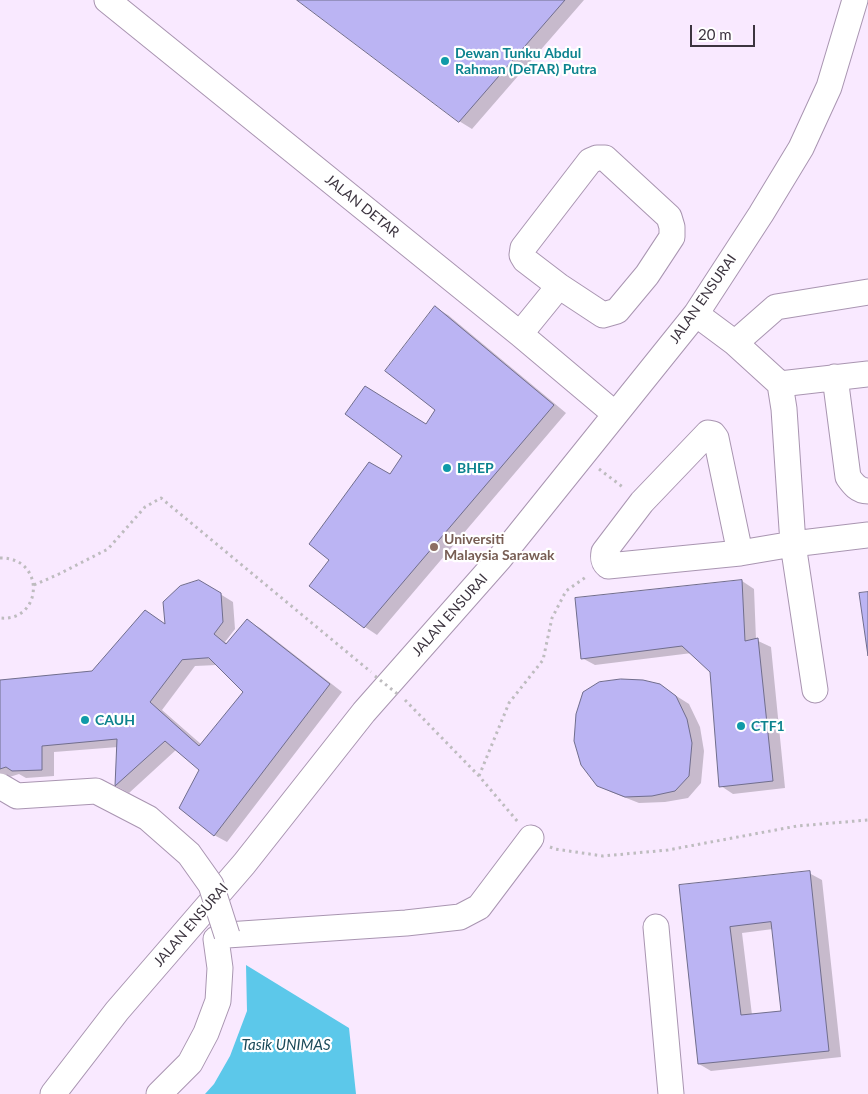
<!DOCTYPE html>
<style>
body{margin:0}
#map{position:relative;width:868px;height:1094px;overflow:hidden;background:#fbfbfb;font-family:Lato,sans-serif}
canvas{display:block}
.scale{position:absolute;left:690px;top:25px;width:65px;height:22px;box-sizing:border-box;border:2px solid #3c343f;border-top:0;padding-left:6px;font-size:15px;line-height:18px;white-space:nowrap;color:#3c343f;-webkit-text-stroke:4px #fff;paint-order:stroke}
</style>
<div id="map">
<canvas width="868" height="1094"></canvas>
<div class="scale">20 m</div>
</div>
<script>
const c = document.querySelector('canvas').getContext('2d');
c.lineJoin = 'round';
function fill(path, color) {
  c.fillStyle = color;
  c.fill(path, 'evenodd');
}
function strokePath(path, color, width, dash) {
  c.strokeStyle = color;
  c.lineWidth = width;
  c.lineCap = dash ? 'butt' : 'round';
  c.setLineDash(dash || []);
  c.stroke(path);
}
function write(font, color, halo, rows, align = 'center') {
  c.font = font + ' Lato,sans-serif';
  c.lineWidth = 4.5;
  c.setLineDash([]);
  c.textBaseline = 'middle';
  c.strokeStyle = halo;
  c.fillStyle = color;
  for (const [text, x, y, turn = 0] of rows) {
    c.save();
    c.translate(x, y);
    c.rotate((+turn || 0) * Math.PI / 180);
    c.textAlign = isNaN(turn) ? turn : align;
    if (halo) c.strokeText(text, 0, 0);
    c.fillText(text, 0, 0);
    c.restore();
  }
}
const built = new Path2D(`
 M 0,0 L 868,0 L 868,1094 L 0,1094 Z`);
const water = new Path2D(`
 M 246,965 L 349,1028 L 356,1094 L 205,1094 L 214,1084 L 230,1056 L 247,1011 Z`);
const shadow = new Path2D(`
 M 299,0 L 584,0 L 472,129 L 459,121 Z
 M 436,308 L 448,315 L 566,413 L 377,635 L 365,627 L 311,585 L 437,410 Z
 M 742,581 L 754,589 L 756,640 L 771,647 L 785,788 L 733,794 L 721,786 L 711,671 L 692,653 L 595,665 L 582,658 Z
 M 212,589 L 233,602 L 235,629 L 225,642 L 228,644 L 247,621 L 260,628 L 342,692 L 227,842 L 214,835 L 200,770 L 177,749 L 129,793 L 116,786 L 118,747 L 54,752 L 54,776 L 26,778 L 19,774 L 0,780 L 0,682 L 93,672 L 145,611 L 166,625 ZM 217,665 L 244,692 L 202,745 L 162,710 L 195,666 Z
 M 659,685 L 689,704 L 700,727 L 704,751 L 701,783 L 688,798 L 665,802 L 639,803 L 611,792 L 598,785 Z
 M 809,873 L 822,880 L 841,1057 L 711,1071 L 699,1064 L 680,886 ZM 773,929 L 783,1012 L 752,1015 L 742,933 Z`);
const building = new Path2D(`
 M 297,0 L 565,0 L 459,122 Z
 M 435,306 L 554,405 L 364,628 L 309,586 L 329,560 L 309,544 L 369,462 L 390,474 L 402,456 L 345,414 L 365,386 L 426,424 L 435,410 L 385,371 Z
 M 199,580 L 221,593 L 223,622 L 214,634 L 226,644 L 247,619 L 330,684 L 214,836 L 179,808 L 199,770 L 165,741 L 115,786 L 117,739 L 42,746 L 42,770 L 12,771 L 6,767 L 0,769 L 0,680 L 92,671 L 145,610 L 165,624 L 163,602 L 180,586 ZM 209,658 L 243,692 L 199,746 L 150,702 L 182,660 Z
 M 742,580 L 745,641 L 758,638 L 773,781 L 719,787 L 710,672 L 682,646 L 581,659 L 575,598 Z
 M 868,592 L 868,656 L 859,593 Z
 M 621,679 L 643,680 L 660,684 L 676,696 L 687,719 L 692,743 L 689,776 L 675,791 L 652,796 L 625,797 L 597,786 L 581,765 L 574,741 L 576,714 L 583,692 L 599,682 Z
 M 810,871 L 829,1051 L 698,1064 L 679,885 ZM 771,922 L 781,1011 L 741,1015 L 730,927 Z`);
const path = new Path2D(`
 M 599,469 L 624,488
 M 0,558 C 46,557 43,622 0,618
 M 34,585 L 59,574 L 108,549 L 145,507 L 161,498 L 371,672
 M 405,700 L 479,776 L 518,822
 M 479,776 L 509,703 L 543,660 L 552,618 L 566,591 L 586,577
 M 550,847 L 555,849 L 603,856 L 668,850 L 797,826 L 868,820`);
const minor = new Path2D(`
 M 107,0 L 520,334 L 615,414
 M 597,158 L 605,158 L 669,217 L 672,227 L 672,237 L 647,275 L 617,311 L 603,315 L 559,286 L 525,260 L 522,255 L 523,248 L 590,161 Z
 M 696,314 L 735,343 L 780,384 L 868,374
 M 520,334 L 559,286
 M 735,343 L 776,307 L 868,292
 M 835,377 L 848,477 C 853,484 858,491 868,491
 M 780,384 L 784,409 L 793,544 L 815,690
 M 740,553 L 716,438 L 713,434 L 708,433 L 642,502 L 604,552 C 603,558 603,562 608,566 L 740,553 L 793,544 L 868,535
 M 656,927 L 671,1094
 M 53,1094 L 117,1011 L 244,864 L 364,712 L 500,558 L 696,314 L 761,214 L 801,148 L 829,87 L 855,0
 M 159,1094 L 190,1063 L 206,1033 L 218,1001 L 220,968 L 216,939 L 227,935 L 406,923 L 460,917 L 479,907 L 531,838`);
const pathBridge = new Path2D(`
 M 375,676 L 400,696`);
const minorBridge = new Path2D(`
 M 0,786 L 17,796 L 96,791 L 148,818 L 189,854 L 211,885 L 227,935`);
const markers = [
 [445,61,5,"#0f9aa8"],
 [447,468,5,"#0f9aa8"],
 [434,547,5,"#8d6e63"],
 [85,720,5,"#0f9aa8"],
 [741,726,5,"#0f9aa8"]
];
const cultureNames = [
 ["Dewan Tunku Abdul",455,53],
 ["Rahman (DeTAR) Putra",455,69],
 ["BHEP",457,468],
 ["CAUH",95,720],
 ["CTF1",751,726]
];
const streetNames = [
 ["JALAN DETAR",362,206,39],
 ["JALAN ENSURAI",703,299,-55],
 ["JALAN ENSURAI",450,615,-48],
 ["JALAN ENSURAI",191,925,-49]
];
const educationNames = [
 ["Universiti",444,539],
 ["Malaysia Sarawak",444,555]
];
const waterNames = [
 ["Tasik UNIMAS",286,1045]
];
fill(built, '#f9e9ff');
fill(water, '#5cc8ea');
fill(shadow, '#0003');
fill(building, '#bbb4f3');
strokePath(building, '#716e8d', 1);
strokePath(minor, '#a995b1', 27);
strokePath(path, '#bebcbf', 3, [2.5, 4]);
strokePath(minor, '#fff', 25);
strokePath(minorBridge, '#a995b1', 27, []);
strokePath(pathBridge, '#bebcbf', 3, [2.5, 4]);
strokePath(minorBridge, '#fff', 25);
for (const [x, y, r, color] of markers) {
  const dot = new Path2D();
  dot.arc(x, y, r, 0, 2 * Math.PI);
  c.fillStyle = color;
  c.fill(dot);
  strokePath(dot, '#fff', 2);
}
write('bold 14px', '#0d838f', '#fff', cultureNames, 'left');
write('14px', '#3c343f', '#fff', streetNames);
write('bold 14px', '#785e54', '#fff', educationNames, 'left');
write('italic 15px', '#1b4a59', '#fff', waterNames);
</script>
